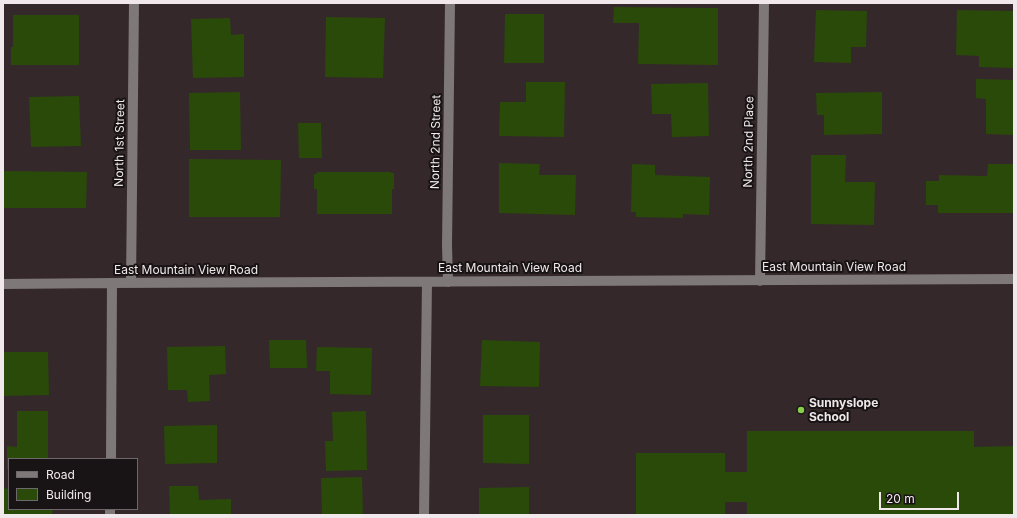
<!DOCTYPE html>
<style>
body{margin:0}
#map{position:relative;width:1017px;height:518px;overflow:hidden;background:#34282b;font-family:Inter,sans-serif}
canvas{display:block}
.frame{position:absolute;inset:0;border:4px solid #f0e8ea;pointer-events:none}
.legend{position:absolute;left:8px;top:458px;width:130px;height:52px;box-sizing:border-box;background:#181314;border:1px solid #6e686a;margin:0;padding:5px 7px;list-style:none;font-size:12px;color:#f0e8ea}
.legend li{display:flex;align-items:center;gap:8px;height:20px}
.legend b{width:20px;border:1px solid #6e686a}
.scale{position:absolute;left:879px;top:492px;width:80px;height:18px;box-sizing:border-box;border:2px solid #f0e8ea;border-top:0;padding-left:5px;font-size:12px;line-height:14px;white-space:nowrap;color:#f0e8ea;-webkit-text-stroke:3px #181314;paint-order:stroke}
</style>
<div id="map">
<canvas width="1017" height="518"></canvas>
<div class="frame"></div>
<ul class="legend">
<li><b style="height:5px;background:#7e7879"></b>Road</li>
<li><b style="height:11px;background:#2a4a0a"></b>Building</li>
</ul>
<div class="scale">20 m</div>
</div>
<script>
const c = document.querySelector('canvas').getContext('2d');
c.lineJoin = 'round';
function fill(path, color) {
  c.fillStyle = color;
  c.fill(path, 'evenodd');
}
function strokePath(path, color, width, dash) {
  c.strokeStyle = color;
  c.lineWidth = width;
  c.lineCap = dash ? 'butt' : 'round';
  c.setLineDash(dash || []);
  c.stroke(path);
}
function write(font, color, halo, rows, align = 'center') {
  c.font = font + ' Inter,sans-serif';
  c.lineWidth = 4;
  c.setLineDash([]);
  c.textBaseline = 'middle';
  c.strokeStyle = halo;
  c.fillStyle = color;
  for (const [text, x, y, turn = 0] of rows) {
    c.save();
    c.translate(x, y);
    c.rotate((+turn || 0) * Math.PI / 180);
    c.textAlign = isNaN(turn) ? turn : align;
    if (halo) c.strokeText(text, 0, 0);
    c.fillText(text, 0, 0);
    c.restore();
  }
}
const building = new Path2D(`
 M 614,7 L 718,8 L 718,65 L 638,64 L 639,23 L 613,23 Z
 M 816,10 L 867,11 L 866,47 L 851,47 L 851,63 L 814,62 Z
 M 957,10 L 1014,11 L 1014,68 L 979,67 L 979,56 L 956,55 Z
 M 505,14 L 544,14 L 544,63 L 504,63 Z
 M 13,15 L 79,15 L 79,65 L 11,65 L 11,47 L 13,47 Z
 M 326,17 L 385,18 L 383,78 L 325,77 Z
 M 230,18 L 231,35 L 244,34 L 244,77 L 193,78 L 191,19 Z
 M 976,79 L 1014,80 L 1014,135 L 986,134 L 986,99 L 976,98 Z
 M 526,82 L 565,82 L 564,137 L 499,136 L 500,102 L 526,102 Z
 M 708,83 L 709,136 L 672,137 L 671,114 L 652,114 L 651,84 Z
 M 240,92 L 241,150 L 190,150 L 189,93 Z
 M 882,92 L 882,134 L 824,135 L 824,115 L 817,115 L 816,93 Z
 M 79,96 L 81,146 L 31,147 L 29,97 Z
 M 298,123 L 321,123 L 322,158 L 299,158 Z
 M 811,155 L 846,155 L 845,182 L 875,182 L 874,225 L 811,224 Z
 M 189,159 L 281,160 L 280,217 L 189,217 Z
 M 499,163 L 540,164 L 539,175 L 576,175 L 575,215 L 499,213 Z
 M 632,164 L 655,165 L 655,175 L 710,177 L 709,215 L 683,214 L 683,218 L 636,217 L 636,212 L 631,212 Z
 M 988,164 L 1014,164 L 1014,213 L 938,213 L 938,205 L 926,205 L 926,181 L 939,181 L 939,175 L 987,176 Z
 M 3,171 L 87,172 L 86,208 L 3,208 Z
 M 317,172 L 391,172 L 391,173 L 394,173 L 394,189 L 392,189 L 392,214 L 317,214 L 317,189 L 314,189 L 314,174 L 317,174 Z
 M 269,340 L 306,340 L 307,368 L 270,368 Z
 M 482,340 L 540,342 L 539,387 L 480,386 Z
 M 225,346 L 226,374 L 209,375 L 210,401 L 188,402 L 187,390 L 168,390 L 167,347 Z
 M 317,347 L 372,348 L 371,395 L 330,394 L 330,371 L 316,371 Z
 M 3,352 L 48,352 L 49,395 L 3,396 Z
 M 17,411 L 48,411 L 48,459 L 9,459 L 9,469 L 7,469 L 7,446 L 17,447 Z
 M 366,411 L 367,470 L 326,471 L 325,441 L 333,441 L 332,412 Z
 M 483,415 L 529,415 L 529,464 L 483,463 Z
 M 217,425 L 217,463 L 165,464 L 164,426 Z
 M 747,431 L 974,431 L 974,447 L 1014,446 L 1014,515 L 747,515 L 747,502 L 725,502 L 725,515 L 636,515 L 636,453 L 725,453 L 725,472 L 747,472 Z
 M 362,477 L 363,515 L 322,515 L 321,478 Z
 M 169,486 L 198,486 L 199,500 L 231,499 L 231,515 L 170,515 Z
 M 529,487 L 529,515 L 479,515 L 479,488 Z
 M 3,488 L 9,489 L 9,509 L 53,509 L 52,515 L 3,515 Z`);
const minor = new Path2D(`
 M 760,281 L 764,3
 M 448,282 L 447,245 L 450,3
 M 131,283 L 134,3
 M 3,284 L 112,283 L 1014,279
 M 111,459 L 112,283
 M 110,515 L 110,509
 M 424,515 L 427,282`);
const markers = [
 [801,410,4,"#87cf4a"]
];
const streetNames = [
 ["North 2nd Street",436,142,-89],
 ["North 2nd Place",749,142,-89],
 ["North 1st Street",120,143,-89],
 ["East Mountain View Road",834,267],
 ["East Mountain View Road",510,268],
 ["East Mountain View Road",186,270]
];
const poiNames = [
 ["Sunnyslope",809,403],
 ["School",809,417]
];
fill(building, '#2a4a0a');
strokePath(minor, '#7e7879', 10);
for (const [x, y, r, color] of markers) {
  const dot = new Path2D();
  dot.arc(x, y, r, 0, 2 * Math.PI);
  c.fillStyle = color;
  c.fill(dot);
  strokePath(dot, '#181314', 1.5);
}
write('12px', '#f0e8ea', '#181314', streetNames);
write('bold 12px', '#f0e8ea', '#181314', poiNames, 'left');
</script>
